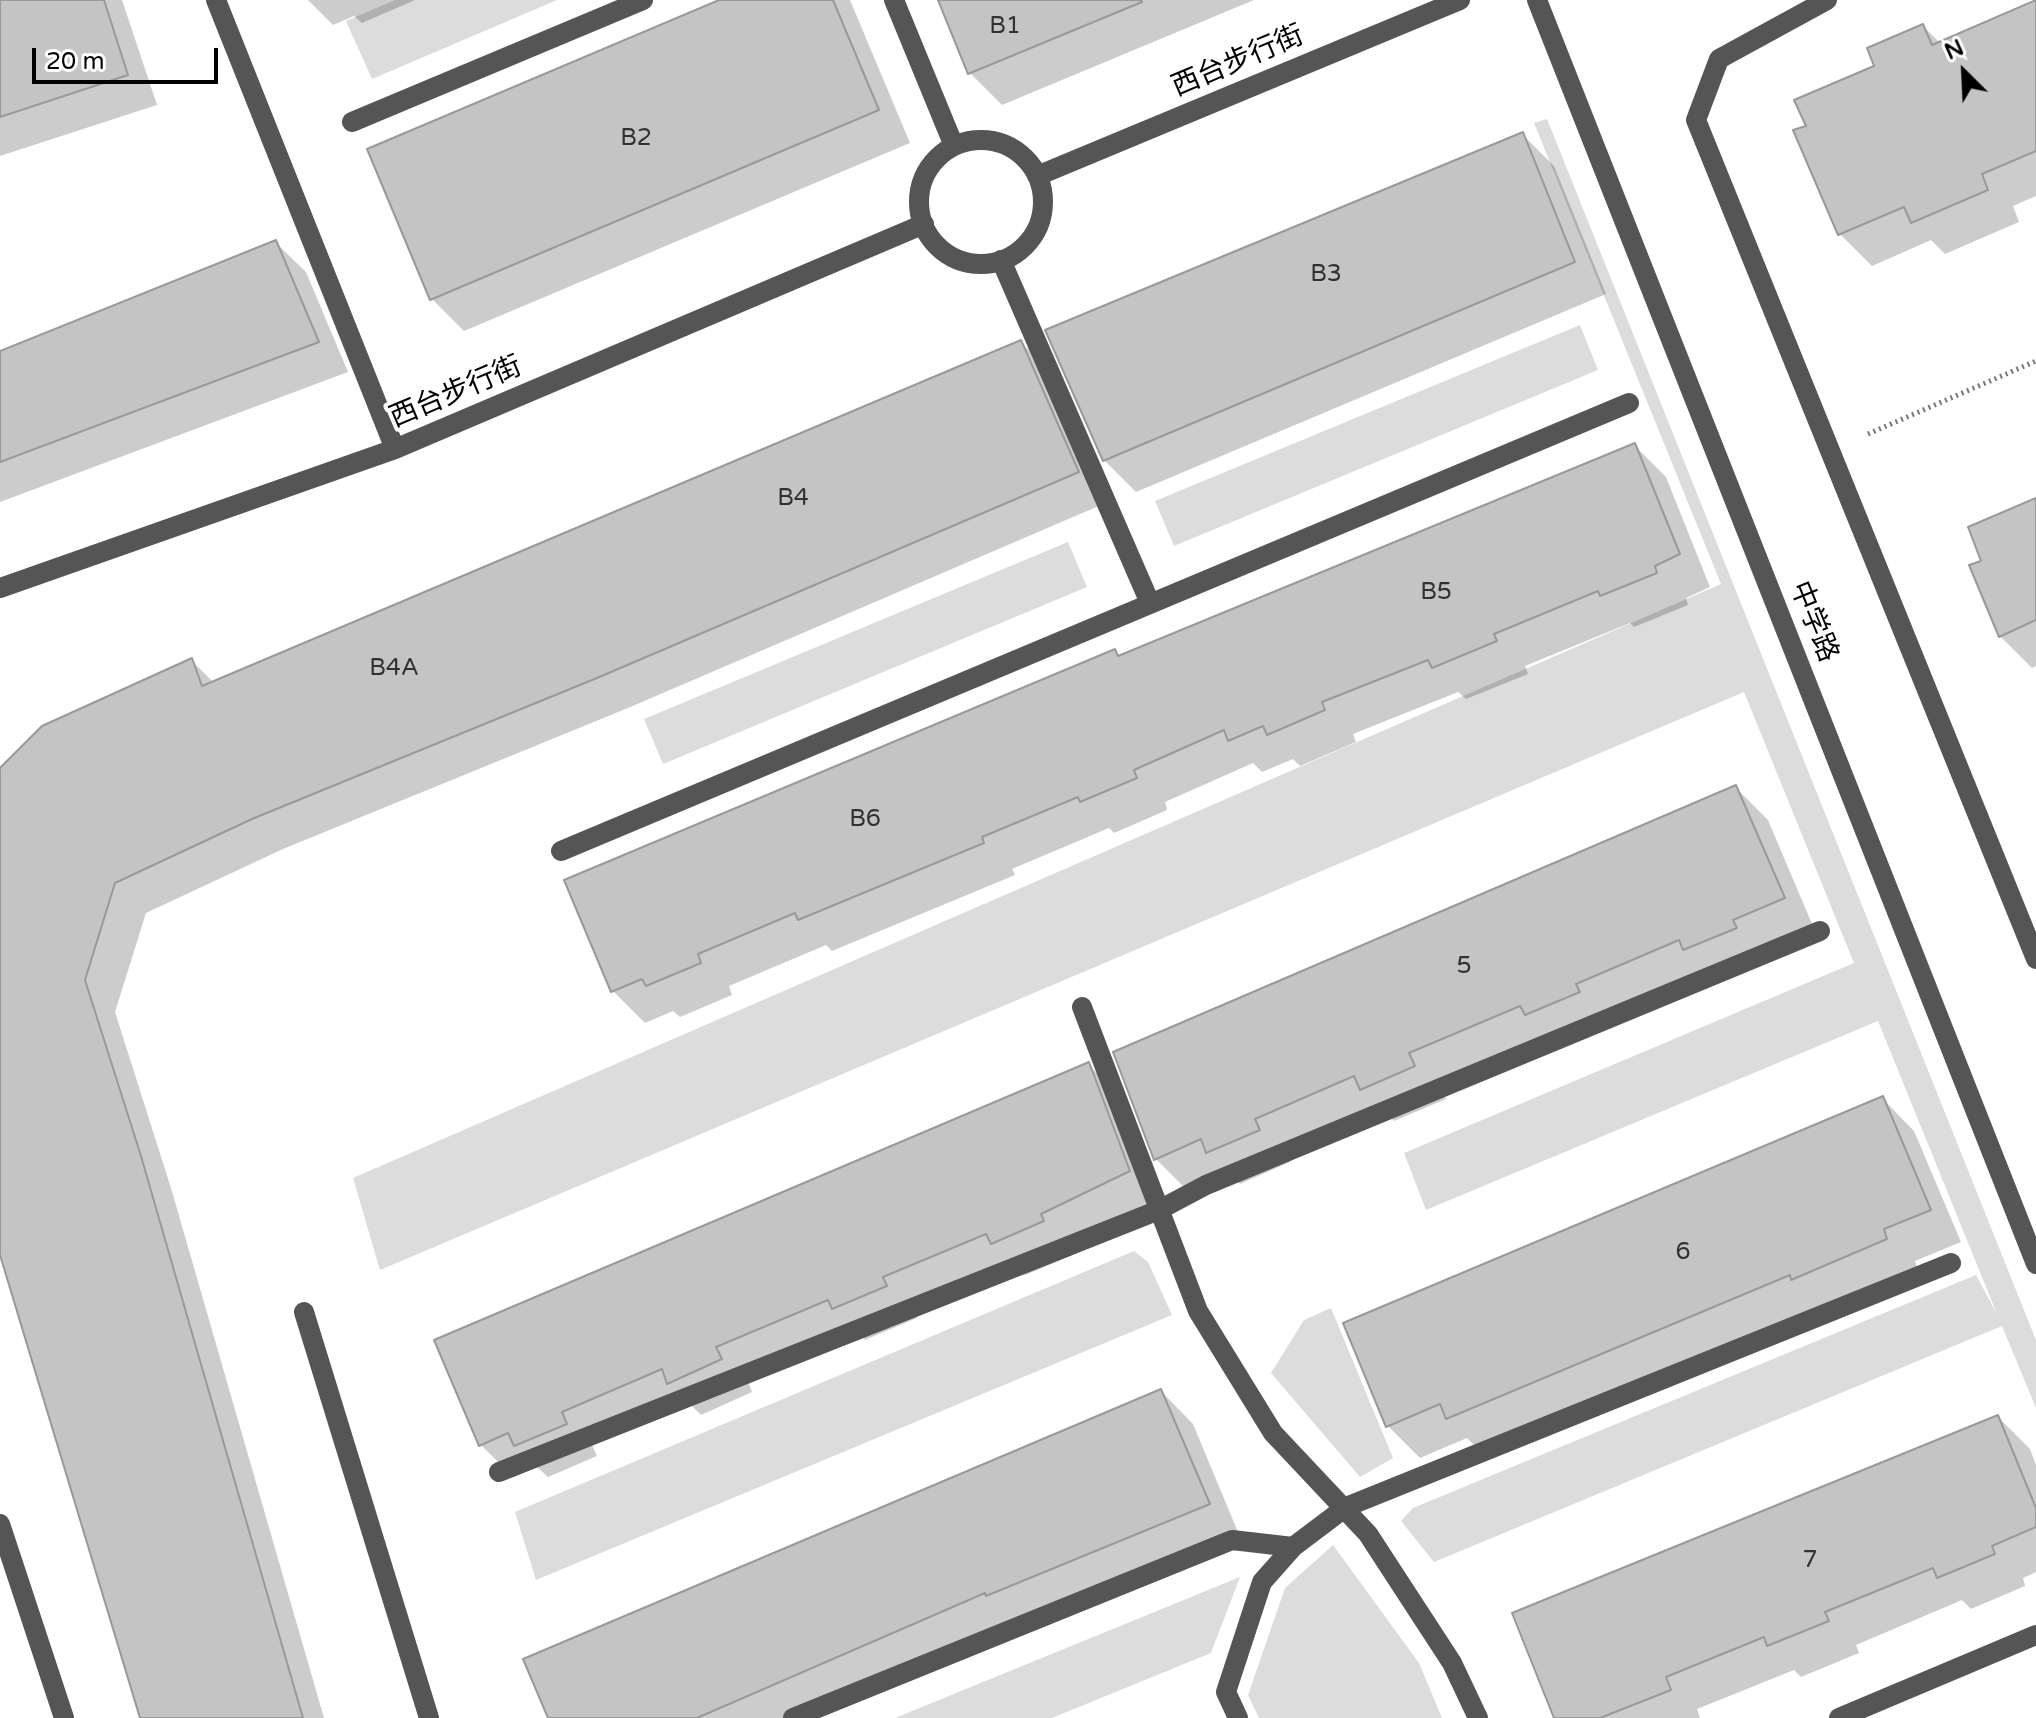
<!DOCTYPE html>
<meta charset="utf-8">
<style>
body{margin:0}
#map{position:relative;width:2036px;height:1718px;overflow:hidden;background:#fff;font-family:"Varela Round",sans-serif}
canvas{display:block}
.north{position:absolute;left:1924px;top:32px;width:80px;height:80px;-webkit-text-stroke:6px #fff;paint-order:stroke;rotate:336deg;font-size:22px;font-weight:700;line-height:32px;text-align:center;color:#000}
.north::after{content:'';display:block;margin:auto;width:28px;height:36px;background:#000;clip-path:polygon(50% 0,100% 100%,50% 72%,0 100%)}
.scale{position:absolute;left:32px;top:48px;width:186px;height:36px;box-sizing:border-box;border:4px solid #000;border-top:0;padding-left:10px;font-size:24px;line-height:28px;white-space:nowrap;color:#000;-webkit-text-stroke:6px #fff;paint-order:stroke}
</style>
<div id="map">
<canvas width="2036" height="1718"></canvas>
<div class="north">N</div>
<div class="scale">20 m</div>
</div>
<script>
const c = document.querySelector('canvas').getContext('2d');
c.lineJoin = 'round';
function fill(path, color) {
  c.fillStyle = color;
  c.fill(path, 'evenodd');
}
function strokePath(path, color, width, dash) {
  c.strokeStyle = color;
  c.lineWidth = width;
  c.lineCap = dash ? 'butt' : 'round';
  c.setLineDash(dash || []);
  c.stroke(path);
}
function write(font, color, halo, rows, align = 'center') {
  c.font = font + ' "Varela Round","Noto Sans SC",sans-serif';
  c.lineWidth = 8;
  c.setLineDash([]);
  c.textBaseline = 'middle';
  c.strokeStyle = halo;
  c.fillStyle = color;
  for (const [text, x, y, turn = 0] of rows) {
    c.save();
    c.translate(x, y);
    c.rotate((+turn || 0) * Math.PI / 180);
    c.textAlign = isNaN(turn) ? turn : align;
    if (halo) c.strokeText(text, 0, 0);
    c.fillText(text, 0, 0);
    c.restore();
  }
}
const green = new Path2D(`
 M 395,0 L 557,0 L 372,79 L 346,21 Z
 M 1547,119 L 2036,1340 L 2036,1408 L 2002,1326 L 1434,1562 L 1401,1521 L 1413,1508 L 1976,1275 L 1997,1314 L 1878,1021 L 1426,1210 L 1404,1153 L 1854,963 L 1744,692 L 380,1270 L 353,1178 L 1721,584 L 1534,123 Z
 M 1580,325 L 1598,370 L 1174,546 L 1155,501 Z
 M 1068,542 L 1087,587 L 663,764 L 644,719 Z
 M 1134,1251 L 1148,1262 L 1172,1315 L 536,1580 L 515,1512 Z
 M 1331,1308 L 1393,1458 L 1360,1477 L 1271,1373 L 1304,1320 Z
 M 1333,1545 L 1419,1663 L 1442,1718 L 1259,1718 L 1248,1695 L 1285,1588 Z
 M 1240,1577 L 1211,1653 L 1052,1718 L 895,1718 Z`);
const shadow = new Path2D(`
 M 122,0 L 157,105 L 0,156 L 0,1 Z
 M 308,0 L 415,0 L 362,23 L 354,16 L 333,25 Z
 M 725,0 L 850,0 L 910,143 L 464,331 L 432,299 Z
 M 940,0 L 1254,0 L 1002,105 L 970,73 Z
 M 2036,3 L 2036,196 L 2013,206 L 2019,222 L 1945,254 L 1931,240 L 1872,266 L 1840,234 L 1808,127 L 1923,26 L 1940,43 Z
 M 1522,134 L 1554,166 L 1606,294 L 1136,492 L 1104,460 Z
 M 276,243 L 306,272 L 348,372 L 0,502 L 0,353 Z
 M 1021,342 L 1052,373 L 1108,502 L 628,708 L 283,849 L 146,913 L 115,1012 L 171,1188 L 324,1718 L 142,1718 L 0,1248 L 0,770 L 192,661 L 214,683 Z
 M 1634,445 L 1666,477 L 1710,587 L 1686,598 L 1688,605 L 1634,627 L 1630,623 L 1525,666 L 1528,674 L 1466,699 L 1458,692 L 1353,734 L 1356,742 L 1300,766 L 1293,759 L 1262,772 L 1253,763 L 1165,802 L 1167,810 L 1114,833 L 1109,828 L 1012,869 L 1015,875 L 832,951 L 826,945 L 729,986 L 732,995 L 680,1017 L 673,1011 L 645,1023 L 613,991 L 1114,651 L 1120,657 Z
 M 2036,500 L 2036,666 L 2032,668 L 2000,636 L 1984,562 Z
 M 1736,788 L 1768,820 L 1815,931 L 1440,1085 L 1446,1099 L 1394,1121 L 1382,1109 L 1285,1151 L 1290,1162 L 1240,1184 L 1229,1173 L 1188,1191 L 1156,1159 Z
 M 1089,1065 L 1121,1097 L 1161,1203 L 1075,1254 L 1025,1275 L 1016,1266 L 913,1310 L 917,1318 L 865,1340 L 857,1332 L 747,1379 L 752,1392 L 701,1415 L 689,1403 L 592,1445 L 597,1456 L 548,1477 L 536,1466 L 513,1477 L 481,1445 Z
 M 1882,1098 L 1914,1131 L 1961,1242 L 1915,1261 L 1918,1271 L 1479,1450 L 1467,1438 L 1420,1458 L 1388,1426 Z
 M 1161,1391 L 1193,1424 L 1240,1537 L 800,1718 L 550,1718 Z
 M 1998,1417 L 2030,1449 L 2036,1465 L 2036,1572 L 2023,1578 L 2025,1586 L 1971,1609 L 1962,1600 L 1856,1645 L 1859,1653 L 1801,1677 L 1794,1670 L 1697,1709 L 1700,1718 L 1557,1718 Z`);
const building = new Path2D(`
 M 0,0 L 104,0 L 128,75 L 0,117 Z
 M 719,0 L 833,0 L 879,110 L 430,300 L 367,149 Z
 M 938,0 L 1141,0 L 1142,2 L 968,74 Z
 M 2036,0 L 2036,151 L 1982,174 L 1988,190 L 1911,223 L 1904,207 L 1838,235 L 1793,130 L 1806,126 L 1794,100 L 1874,66 L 1867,48 L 1923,24 L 1932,45 Z
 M 1523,132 L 1575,262 L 1103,461 L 1045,330 Z
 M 276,240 L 319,342 L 0,462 L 0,351 Z
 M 1021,340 L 1079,472 L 597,678 L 252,819 L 115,883 L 85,980 L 141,1156 L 303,1718 L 140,1718 L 0,1255 L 0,768 L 42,726 L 192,658 L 202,686 Z
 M 1635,443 L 1680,554 L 1655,566 L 1657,573 L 1600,596 L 1598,591 L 1494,634 L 1497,641 L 1432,668 L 1428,660 L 1322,702 L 1325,710 L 1267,735 L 1263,726 L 1228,741 L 1224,730 L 1134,770 L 1137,778 L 1080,802 L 1078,797 L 982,837 L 984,843 L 798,920 L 795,913 L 698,954 L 701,963 L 646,986 L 642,979 L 611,992 L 564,880 L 1115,649 L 1118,656 Z
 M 2036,498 L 2036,620 L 1999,637 L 1969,565 L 1981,561 L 1968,527 Z
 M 1736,785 L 1785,898 L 1733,920 L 1737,928 L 1683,950 L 1679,940 L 1576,984 L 1580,992 L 1525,1015 L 1520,1006 L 1409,1053 L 1415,1066 L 1360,1090 L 1354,1076 L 1255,1119 L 1260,1130 L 1206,1153 L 1201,1139 L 1154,1160 L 1113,1052 Z
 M 1089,1062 L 1130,1171 L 1041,1214 L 1044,1221 L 991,1244 L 986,1234 L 883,1277 L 887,1286 L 832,1309 L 828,1300 L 716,1347 L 722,1359 L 667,1384 L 662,1369 L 562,1412 L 567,1424 L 514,1446 L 508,1433 L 479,1446 L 434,1340 Z
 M 1883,1096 L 1931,1210 L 1884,1229 L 1887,1239 L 1791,1280 L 1790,1275 L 1446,1419 L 1440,1404 L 1386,1427 L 1343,1323 Z
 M 1161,1389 L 1210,1504 L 986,1596 L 985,1593 L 697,1718 L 548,1718 L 523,1659 Z
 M 1998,1415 L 2036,1508 L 2036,1527 L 1992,1546 L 1995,1554 L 1937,1578 L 1933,1568 L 1825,1612 L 1829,1621 L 1767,1646 L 1764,1637 L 1666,1677 L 1671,1690 L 1600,1718 L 1554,1718 L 1512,1613 Z`);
const path = new Path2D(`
 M 1868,434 L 2036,361`);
const minor = new Path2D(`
 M 216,0 L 395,449
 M 894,0 L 954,146
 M 1537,0 L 2036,1264
 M 1827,0 L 1719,59 L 1696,120 L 2036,959
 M 352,122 L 643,0
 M919 202a62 62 0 1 1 124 0a62 62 0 1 1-124 0Z
 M 1037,176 L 1460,0
 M 1001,260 L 1150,603
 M 0,588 L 395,449 L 924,224
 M 561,851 L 1629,403
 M 1082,1007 L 1198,1311 L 1273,1433 L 1368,1534 L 1452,1663 L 1478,1718
 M 304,1312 L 429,1718
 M 499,1472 L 1159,1210 L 1206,1185 L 1820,931
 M 0,1524 L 64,1718
 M 793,1718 L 1232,1540 L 1293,1547
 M 1238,1718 L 1226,1692 L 1262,1582 L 1293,1547 L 1346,1507 L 1951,1263
 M 1839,1718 L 2036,1635`);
const numberNames = [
 ["B1",1005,27],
 ["B2",636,139],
 ["B3",1326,275],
 ["B4",793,499],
 ["B5",1436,593],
 ["B4A",394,669],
 ["B6",865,820],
 ["5",1464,967],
 ["6",1683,1253],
 ["7",1810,1561]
];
const streetNames = [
 ["西台步行街",1238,62,-23],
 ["西台步行街",456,393,-23],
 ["中学路",1813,622,68]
];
fill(green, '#dcdcdc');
fill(shadow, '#0003');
fill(building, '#c4c4c4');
strokePath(building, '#999', 2);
strokePath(path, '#777', 5, [2, 4]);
strokePath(minor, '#555', 20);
write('24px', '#313131', null, numberNames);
write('28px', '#000', '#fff', streetNames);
</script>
